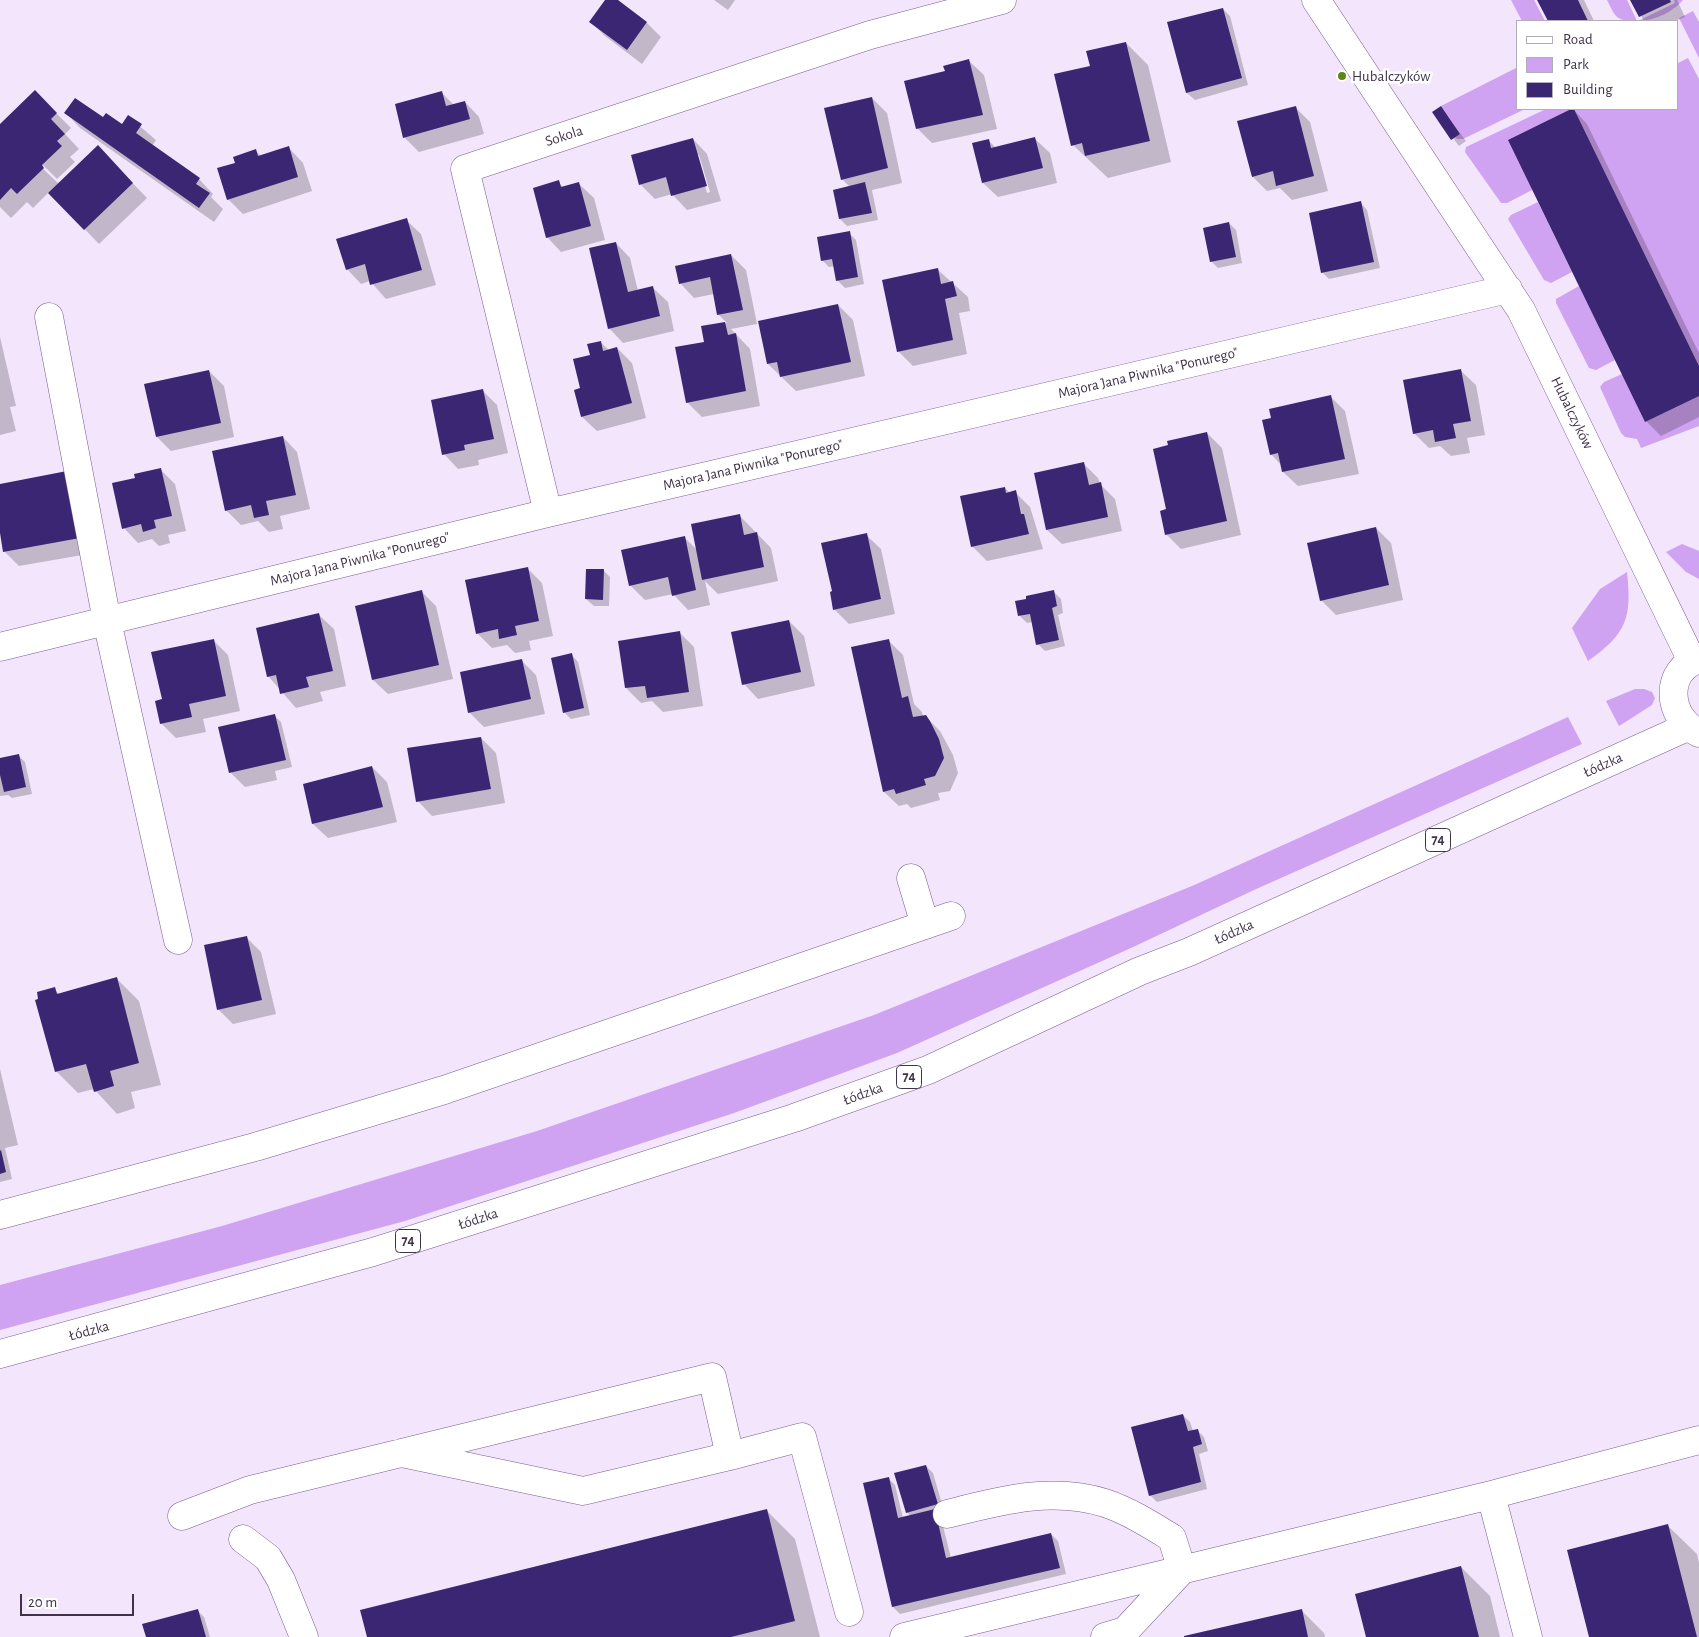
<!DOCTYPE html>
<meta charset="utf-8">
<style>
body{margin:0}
#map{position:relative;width:1699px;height:1637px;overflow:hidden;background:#f2e5fc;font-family:"Alegreya Sans",sans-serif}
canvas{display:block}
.legend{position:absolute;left:1516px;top:20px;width:162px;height:90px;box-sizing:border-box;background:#fff;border:1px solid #b2adb6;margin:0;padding:6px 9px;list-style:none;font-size:15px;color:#3f3349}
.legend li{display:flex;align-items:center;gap:10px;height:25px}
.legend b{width:25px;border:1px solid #b2adb6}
.scale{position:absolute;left:20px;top:1594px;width:114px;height:22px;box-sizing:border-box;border:2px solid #3f3349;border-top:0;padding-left:6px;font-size:15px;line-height:18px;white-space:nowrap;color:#3f3349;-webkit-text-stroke:4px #fff;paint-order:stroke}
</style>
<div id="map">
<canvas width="1699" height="1637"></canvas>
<ul class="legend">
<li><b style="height:6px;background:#fff"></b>Road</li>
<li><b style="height:14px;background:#d0a3f2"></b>Park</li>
<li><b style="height:14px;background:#3a2672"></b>Building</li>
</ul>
<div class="scale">20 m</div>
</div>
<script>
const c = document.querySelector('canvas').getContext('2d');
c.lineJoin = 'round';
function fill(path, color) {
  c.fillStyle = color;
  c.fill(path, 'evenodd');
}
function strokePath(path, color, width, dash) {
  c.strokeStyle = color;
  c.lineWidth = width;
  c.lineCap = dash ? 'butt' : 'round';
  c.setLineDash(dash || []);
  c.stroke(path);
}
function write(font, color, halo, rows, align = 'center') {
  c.font = font + ' "Alegreya Sans",sans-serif';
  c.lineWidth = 5;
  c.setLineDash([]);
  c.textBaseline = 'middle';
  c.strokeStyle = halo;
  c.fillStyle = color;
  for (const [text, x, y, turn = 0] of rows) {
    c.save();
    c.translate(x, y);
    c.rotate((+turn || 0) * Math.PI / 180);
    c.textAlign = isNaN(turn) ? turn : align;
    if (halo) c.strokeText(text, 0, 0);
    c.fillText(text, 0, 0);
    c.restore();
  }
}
const green = new Path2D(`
 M 1511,0 L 1534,0 L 1545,21 L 1522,21 Z
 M 1607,0 L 1627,0 L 1637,21 C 1616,21 1616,18 1607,0 Z
 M 1674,0 L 1683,0 C 1673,12 1654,21 1638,21 L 1675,3 Z
 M 1693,11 L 1699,22 L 1699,58 L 1679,18 Z
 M 1688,58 L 1699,79 L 1699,366 L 1574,109 L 1678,109 L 1678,63 Z
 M 1518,67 L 1518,109 L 1525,109 L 1463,139 L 1457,139 L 1455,137 L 1460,134 L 1441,106 Z
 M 1546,109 L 1571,109 L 1551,119 L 1532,190 L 1507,203 L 1501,203 L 1465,152 L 1466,147 Z
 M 1538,202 L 1572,272 L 1551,283 L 1544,280 L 1508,219 L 1511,215 Z
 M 1579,286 L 1615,360 L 1596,370 L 1589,368 L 1556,303 L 1556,299 Z
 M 1622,374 L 1699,396 L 1699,426 L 1641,448 L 1637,439 L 1625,437 L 1621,433 L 1600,387 L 1604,382 Z
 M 1682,544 L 1699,551 L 1699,579 L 1686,572 L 1666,552 Z
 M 1627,572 C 1632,617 1627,634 1588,661 L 1572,628 L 1600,589 Z
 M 1635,689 L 1644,689 L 1652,692 L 1655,698 L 1652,705 L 1619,726 L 1606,701 Z
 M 1568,717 L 1582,744 L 1254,890 L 1131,948 L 897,1053 L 734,1113 L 405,1221 L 0,1330 L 0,1285 L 222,1226 L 537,1131 L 874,1015 L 1192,886 Z`);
const shadow = new Path2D(`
 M 607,0 L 616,0 L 647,23 L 661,37 L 642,64 L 605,36 L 591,22 Z
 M 714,0 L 735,0 L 728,10 Z
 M 1539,0 L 1584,0 L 1594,21 L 1549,21 Z
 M 1632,0 L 1677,0 L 1685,17 L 1675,21 L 1644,21 Z
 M 1223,9 L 1230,16 L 1248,85 L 1195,100 L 1187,93 Z
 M 1126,43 L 1148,65 L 1171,162 L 1108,178 L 1073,145 L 1091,67 Z
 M 969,61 L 984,75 L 997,129 L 932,143 L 917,128 Z
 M 35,92 L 71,128 L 65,134 L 79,149 L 70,157 L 75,162 L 57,179 L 38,160 L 36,162 L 61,186 L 112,162 L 147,198 L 99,244 L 49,192 L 33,208 L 27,202 L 11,218 L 0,207 L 0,125 Z
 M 442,93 L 454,105 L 465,102 L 479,117 L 484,134 L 419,152 L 404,137 Z
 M 872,98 L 887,113 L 902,183 L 872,190 L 878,220 L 847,226 L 840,219 L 834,190 L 850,187 L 842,179 Z
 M 1295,107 L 1310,122 L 1328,191 L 1292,200 L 1280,188 L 1267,191 L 1253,177 Z
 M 1441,108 L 1466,141 L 1459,146 L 1434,113 Z
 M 1573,109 L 1587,124 L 1699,353 L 1699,417 L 1661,436 L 1646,421 Z
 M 66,113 L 103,119 L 122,126 L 129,117 L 156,140 L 152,146 L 199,179 L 213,194 L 211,197 L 223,209 L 214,222 L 80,128 Z
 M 693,139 L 707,154 L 721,201 L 687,210 L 672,194 L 655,199 L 640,184 ZM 697,155 L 699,155 L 710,192 L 707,193 Z
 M 1035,139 L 1050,153 L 1057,183 L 998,197 L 983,183 L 974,144 L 988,140 L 996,148 Z
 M 289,148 L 303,163 L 312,191 L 243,214 L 228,199 L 255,150 L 261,156 Z
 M 558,182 L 564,188 L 579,184 L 594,198 L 605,240 L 561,252 L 547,237 Z
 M 1360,202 L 1367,210 L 1380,268 L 1329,279 L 1322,272 Z
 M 406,220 L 421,234 L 436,285 L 386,299 L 370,281 L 361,284 L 347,269 Z
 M 1229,223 L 1236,230 L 1242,263 L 1218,268 L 1211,261 Z
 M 849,233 L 856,240 L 864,284 L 845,288 L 838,281 L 835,266 L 829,267 L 822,260 Z
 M 616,243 L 630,258 L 638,291 L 653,288 L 668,302 L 674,331 L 623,343 L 609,328 Z
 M 731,255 L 746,270 L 757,324 L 731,329 L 750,349 L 760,406 L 702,417 L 687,402 L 705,343 L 702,327 L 727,323 L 718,314 L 714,294 L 694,298 L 680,283 Z
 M 937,269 L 968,297 L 970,311 L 959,313 L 967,354 L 913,366 L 898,351 Z
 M 838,305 L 853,320 L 865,376 L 796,391 L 768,364 Z
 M 0,337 L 16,406 L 10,407 L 16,431 L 0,435 Z
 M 600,342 L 609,350 L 617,348 L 632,363 L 646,418 L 597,431 L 582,417 L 591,355 Z
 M 209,371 L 224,386 L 234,437 L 171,451 L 157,437 Z
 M 1461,371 L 1476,385 L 1485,435 L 1467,438 L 1470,453 L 1451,456 L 1440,446 L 1429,448 L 1414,433 Z
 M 482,390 L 497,405 L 508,453 L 478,460 L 479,465 L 458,469 L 444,454 Z
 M 1331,397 L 1345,411 L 1359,474 L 1298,486 L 1283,472 L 1281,465 L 1271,454 Z
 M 1207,433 L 1222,448 L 1241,535 L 1181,549 L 1166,534 L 1168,510 Z
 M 283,437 L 297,452 L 310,509 L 280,516 L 283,529 L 269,532 L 258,521 L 241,525 L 226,510 Z
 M 1084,464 L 1098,478 L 1100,484 L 1115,499 L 1122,531 L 1062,544 L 1047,530 Z
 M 160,469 L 175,484 L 186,531 L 168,535 L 170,543 L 159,546 L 152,539 L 138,543 L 124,528 L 137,479 Z
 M 67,473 L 94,553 L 19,566 L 5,552 L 0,526 L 0,485 Z
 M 1005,488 L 1010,493 L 1015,492 L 1030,507 L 1043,549 L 987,561 L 972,546 Z
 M 739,515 L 771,548 L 778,581 L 718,594 L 705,581 L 710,605 L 688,610 L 673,594 L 645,600 L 630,585 L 685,538 L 698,551 Z
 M 1376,528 L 1391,543 L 1403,600 L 1336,615 L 1321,600 Z
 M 866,535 L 881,549 L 895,614 L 849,624 L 834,609 Z
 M 527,568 L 542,583 L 553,636 L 529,641 L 531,650 L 515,653 L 507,645 L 492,648 L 477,633 Z
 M 603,570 L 610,577 L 609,606 L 594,606 L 586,599 Z
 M 421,591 L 436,606 L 453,679 L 388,694 L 373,680 Z
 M 1054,592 L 1061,599 L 1063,613 L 1058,615 L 1065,646 L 1045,651 L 1038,644 L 1032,622 L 1027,623 L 1020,616 Z
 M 319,615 L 334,629 L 346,686 L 320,692 L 323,701 L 296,708 L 268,676 Z
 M 789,621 L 804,636 L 815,686 L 758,699 L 744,684 Z
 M 679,632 L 694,647 L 703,706 L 663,712 L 652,701 L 641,703 L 626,688 L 619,642 Z
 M 213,640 L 228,655 L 240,711 L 203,719 L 206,732 L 176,738 L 161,723 L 163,700 Z
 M 888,640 L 903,655 L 914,704 L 922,712 L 923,717 L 925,716 L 940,731 L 953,755 L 958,773 L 950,791 L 938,793 L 940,800 L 911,808 L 907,804 L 899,806 L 884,792 Z
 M 571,654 L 578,662 L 590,715 L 571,719 L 564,712 Z
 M 521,660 L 536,675 L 545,714 L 484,727 L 469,712 Z
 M 274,715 L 281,722 L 292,767 L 275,771 L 277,780 L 245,787 L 231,773 Z
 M 481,738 L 496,753 L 505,803 L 432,816 L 418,801 L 408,749 Z
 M 18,755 L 25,762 L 32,794 L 12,798 L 8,795 L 0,796 L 0,759 Z
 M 372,767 L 387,782 L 397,822 L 328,838 L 313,824 Z
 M 246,937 L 261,952 L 276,1014 L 233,1024 L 218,1009 Z
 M 117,979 L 139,1001 L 161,1085 L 131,1092 L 135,1108 L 117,1114 L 94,1089 L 78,1093 L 56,1071 L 54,989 L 60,995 Z
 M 0,1069 L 18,1145 L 5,1148 L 12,1179 L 0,1182 Z
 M 1183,1415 L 1190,1422 L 1193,1431 L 1197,1430 L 1204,1437 L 1208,1451 L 1199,1454 L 1207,1489 L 1157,1502 L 1150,1495 Z
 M 926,1466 L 933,1473 L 944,1511 L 941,1518 L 951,1558 L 1051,1534 L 1058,1541 L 1066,1574 L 900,1614 L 893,1607 L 888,1478 L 895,1485 L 903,1518 L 910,1516 L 907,1512 Z
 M 766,1510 L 795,1539 L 820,1637 L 368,1637 Z
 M 1668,1526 L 1697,1554 L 1699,1563 L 1699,1637 L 1591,1637 Z
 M 1461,1567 L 1490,1596 L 1500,1637 L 1367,1637 Z
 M 197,1610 L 204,1617 L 210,1637 L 147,1637 Z
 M 1302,1611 L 1324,1633 L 1325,1637 L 1187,1637 Z`);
const building = new Path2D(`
 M 605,0 L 618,0 L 647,22 L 627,50 L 589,22 Z
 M 1537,0 L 1578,0 L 1588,21 L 1548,21 Z
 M 1630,0 L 1670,0 L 1671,2 L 1639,17 Z
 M 1223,8 L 1242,78 L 1186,93 L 1167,22 Z
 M 1126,42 L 1150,141 L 1085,156 L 1082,143 L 1071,146 L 1054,74 L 1090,66 L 1086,51 Z
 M 969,59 L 983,115 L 916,129 L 904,81 L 945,71 L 943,66 Z
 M 35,90 L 57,113 L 51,119 L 65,134 L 57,141 L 62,146 L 42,165 L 44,168 L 17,194 L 11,188 L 0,200 L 0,124 Z
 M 442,91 L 446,106 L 465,101 L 470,119 L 403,138 L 395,104 Z
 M 872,97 L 888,168 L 841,180 L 824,108 Z
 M 75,98 L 103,117 L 106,113 L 122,124 L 128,115 L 142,124 L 136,133 L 200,178 L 196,184 L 210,193 L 199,208 L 64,113 Z
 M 1296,106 L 1314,176 L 1276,186 L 1273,171 L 1252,177 L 1237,121 Z
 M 1441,106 L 1460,134 L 1451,140 L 1432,112 Z
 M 1571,109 L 1574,109 L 1699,366 L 1699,396 L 1645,422 L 1508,140 Z
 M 1035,137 L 1043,168 L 982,183 L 972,143 L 989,139 L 991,148 Z
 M 693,138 L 707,186 L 671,196 L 666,177 L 639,185 L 631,155 Z
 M 98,145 L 133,183 L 84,230 L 48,193 Z
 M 289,146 L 298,177 L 227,200 L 217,168 L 235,163 L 233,157 L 256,149 L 258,156 Z
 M 559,180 L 561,187 L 579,182 L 591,226 L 546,238 L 533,188 Z
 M 865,182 L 872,213 L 839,219 L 833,190 Z
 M 1361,201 L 1374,262 L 1321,273 L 1309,213 Z
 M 407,218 L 422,270 L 370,285 L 365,264 L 346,270 L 336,239 Z
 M 1229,222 L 1236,257 L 1210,262 L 1203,228 Z
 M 850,231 L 858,277 L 836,281 L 832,259 L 821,261 L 817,237 Z
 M 616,242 L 628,292 L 653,286 L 660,316 L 608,329 L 589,248 Z
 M 731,254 L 743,310 L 717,315 L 710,277 L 679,284 L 675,266 Z
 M 938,268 L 941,284 L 953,281 L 957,296 L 945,299 L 953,340 L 897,352 L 882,280 Z
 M 838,304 L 851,362 L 780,377 L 777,362 L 767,364 L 758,321 Z
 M 725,322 L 728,335 L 736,333 L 746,391 L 686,403 L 675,347 L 704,342 L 701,326 Z
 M 601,341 L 603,351 L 617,347 L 632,403 L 581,417 L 574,390 L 580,388 L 573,359 L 590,355 L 587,344 Z
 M 1461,369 L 1471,421 L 1453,424 L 1456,438 L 1435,442 L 1433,430 L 1413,434 L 1403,380 Z
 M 209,370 L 221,423 L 156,437 L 144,384 Z
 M 483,389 L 494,439 L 464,445 L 465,450 L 442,455 L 431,400 Z
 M 1331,395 L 1345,459 L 1282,472 L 1278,453 L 1270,455 L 1262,420 L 1271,418 L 1269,409 Z
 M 1207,432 L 1227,521 L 1165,535 L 1160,511 L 1166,509 L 1153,449 L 1168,445 L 1167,441 Z
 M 283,436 L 296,495 L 266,501 L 269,515 L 254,518 L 251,505 L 225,511 L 212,451 Z
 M 1084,462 L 1089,485 L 1101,482 L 1108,517 L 1046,530 L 1034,473 Z
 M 161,468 L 172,516 L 154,520 L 156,528 L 143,532 L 141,524 L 122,529 L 112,483 L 135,478 L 134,474 Z
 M 67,471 L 80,538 L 3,552 L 0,533 L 0,484 Z
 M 1005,487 L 1006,493 L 1016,490 L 1021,514 L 1024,514 L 1029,534 L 971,547 L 960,496 Z
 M 740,514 L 744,535 L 757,532 L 764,567 L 702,580 L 691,524 Z
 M 1376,527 L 1389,585 L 1320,601 L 1307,543 Z
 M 867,533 L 881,599 L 833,610 L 830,592 L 832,591 L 821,543 Z
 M 685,536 L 696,590 L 672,596 L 668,577 L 629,586 L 621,550 Z
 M 528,567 L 539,621 L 515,626 L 517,635 L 499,639 L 498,629 L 476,634 L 465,580 Z
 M 586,569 L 604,569 L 603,600 L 585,599 Z
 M 422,590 L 439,665 L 372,680 L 355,606 Z
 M 1054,590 L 1057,606 L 1052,608 L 1059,640 L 1036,645 L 1030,614 L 1018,616 L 1015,601 L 1026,599 L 1026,596 Z
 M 319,613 L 333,671 L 306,677 L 309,687 L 280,694 L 276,675 L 267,677 L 256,628 Z
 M 789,620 L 801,672 L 742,685 L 731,632 Z
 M 680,631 L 689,692 L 647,698 L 645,686 L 625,688 L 618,641 Z
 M 214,639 L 226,696 L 189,704 L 192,717 L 160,724 L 155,701 L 162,699 L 151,652 Z
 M 889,639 L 902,698 L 908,696 L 913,717 L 926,715 L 930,721 L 939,739 L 944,758 L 935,776 L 924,779 L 926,785 L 896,794 L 894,789 L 883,792 L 851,647 Z
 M 572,653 L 584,708 L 563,713 L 551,658 Z
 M 522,659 L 531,699 L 468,713 L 460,672 Z
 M 275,714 L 286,760 L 229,773 L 218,727 Z
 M 481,737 L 491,789 L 416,802 L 407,748 Z
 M 19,754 L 26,787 L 4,792 L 0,775 L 0,758 Z
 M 372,766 L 383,807 L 312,824 L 303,784 Z
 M 247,936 L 262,1000 L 217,1010 L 204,945 Z
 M 117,977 L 139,1063 L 110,1071 L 114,1086 L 94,1092 L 86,1064 L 55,1072 L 35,1000 L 38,999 L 37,992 L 55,987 L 57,994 Z
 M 1,1150 L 6,1172 L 0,1174 L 0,1151 Z
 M 1183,1414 L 1188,1431 L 1198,1429 L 1202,1444 L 1193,1447 L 1201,1482 L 1149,1496 L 1131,1427 Z
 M 926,1465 L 938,1504 L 906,1513 L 894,1473 Z
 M 889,1477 L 898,1518 L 935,1509 L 946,1558 L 1051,1533 L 1060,1568 L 892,1607 L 863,1483 Z
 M 767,1509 L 795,1621 L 731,1637 L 367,1637 L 360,1610 Z
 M 1668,1524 L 1697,1637 L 1589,1637 L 1567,1550 Z
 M 1461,1566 L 1479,1637 L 1366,1637 L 1355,1594 Z
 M 198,1609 L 206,1637 L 146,1637 L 142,1624 Z
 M 1302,1609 L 1308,1637 L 1184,1637 L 1184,1636 Z`);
const minor = new Path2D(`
 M 1316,0 L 1521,310 L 1692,661
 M 49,317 L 107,621 L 178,940
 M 548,513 L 465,169 L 870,35 L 1002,0
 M 0,647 L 548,513 L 1508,289
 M 911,878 L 925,925
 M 0,1215 L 255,1147 L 444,1090 L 951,916
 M 730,1456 L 802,1437 L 849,1612
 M 1491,1495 L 1528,1637
 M 947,1514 C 999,1501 1052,1486 1105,1503 C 1129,1511 1151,1525 1172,1538 L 1182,1570 L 1125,1631 L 1105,1637
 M 182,1516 L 250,1490 L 712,1377 L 730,1456 L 583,1491 L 402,1453
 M 243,1539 L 268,1558 L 281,1580 L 304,1637
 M 904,1637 L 1491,1495 L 1699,1440`);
const major = new Path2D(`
 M 1699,659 C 1664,669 1666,718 1699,733
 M 0,1354 L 373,1252 L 794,1118 L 928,1070 L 1140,971 L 1189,952 L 1687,727`);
const markers = [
 [1342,76,5,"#5a8615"]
];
const shields = [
 [1438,840,25],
 [909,1077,25],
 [408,1241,25]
];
const shieldNames = [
 ["74",1438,840],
 ["74",909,1077],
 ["74",408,1241]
];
const poiNames = [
 ["Hubalczyków",1352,76]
];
const streetNames = [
 ["Sokola",564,136,-18],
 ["Majora Jana Piwnika \"Ponurego\"",1148,373,-13],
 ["Hubalczyków",1572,413,64],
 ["Majora Jana Piwnika \"Ponurego\"",753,465,-13],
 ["Majora Jana Piwnika \"Ponurego\"",360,559,-14],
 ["Łódzka",1603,765,-24],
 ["Łódzka",1234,932,-24],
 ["Łódzka",863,1094,-20],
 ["Łódzka",478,1219,-18],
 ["Łódzka",89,1331,-15]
];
fill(green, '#d0a3f2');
fill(shadow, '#0003');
fill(building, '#3a2672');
strokePath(minor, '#7b5f90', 29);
strokePath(major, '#7b5f90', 29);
strokePath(minor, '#fff', 28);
strokePath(major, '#fff', 28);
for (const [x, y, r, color] of markers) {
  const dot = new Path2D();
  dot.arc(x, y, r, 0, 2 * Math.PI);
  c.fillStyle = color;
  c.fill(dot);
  strokePath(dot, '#fff', 2);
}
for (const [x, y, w] of shields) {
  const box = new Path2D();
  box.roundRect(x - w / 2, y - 11.5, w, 23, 4);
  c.fillStyle = '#fff';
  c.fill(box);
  strokePath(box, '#3f3349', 1);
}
write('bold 14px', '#3f3349', null, shieldNames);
write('15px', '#3f3349', '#fff', poiNames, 'left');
write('15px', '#3f3349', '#fff', streetNames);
</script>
